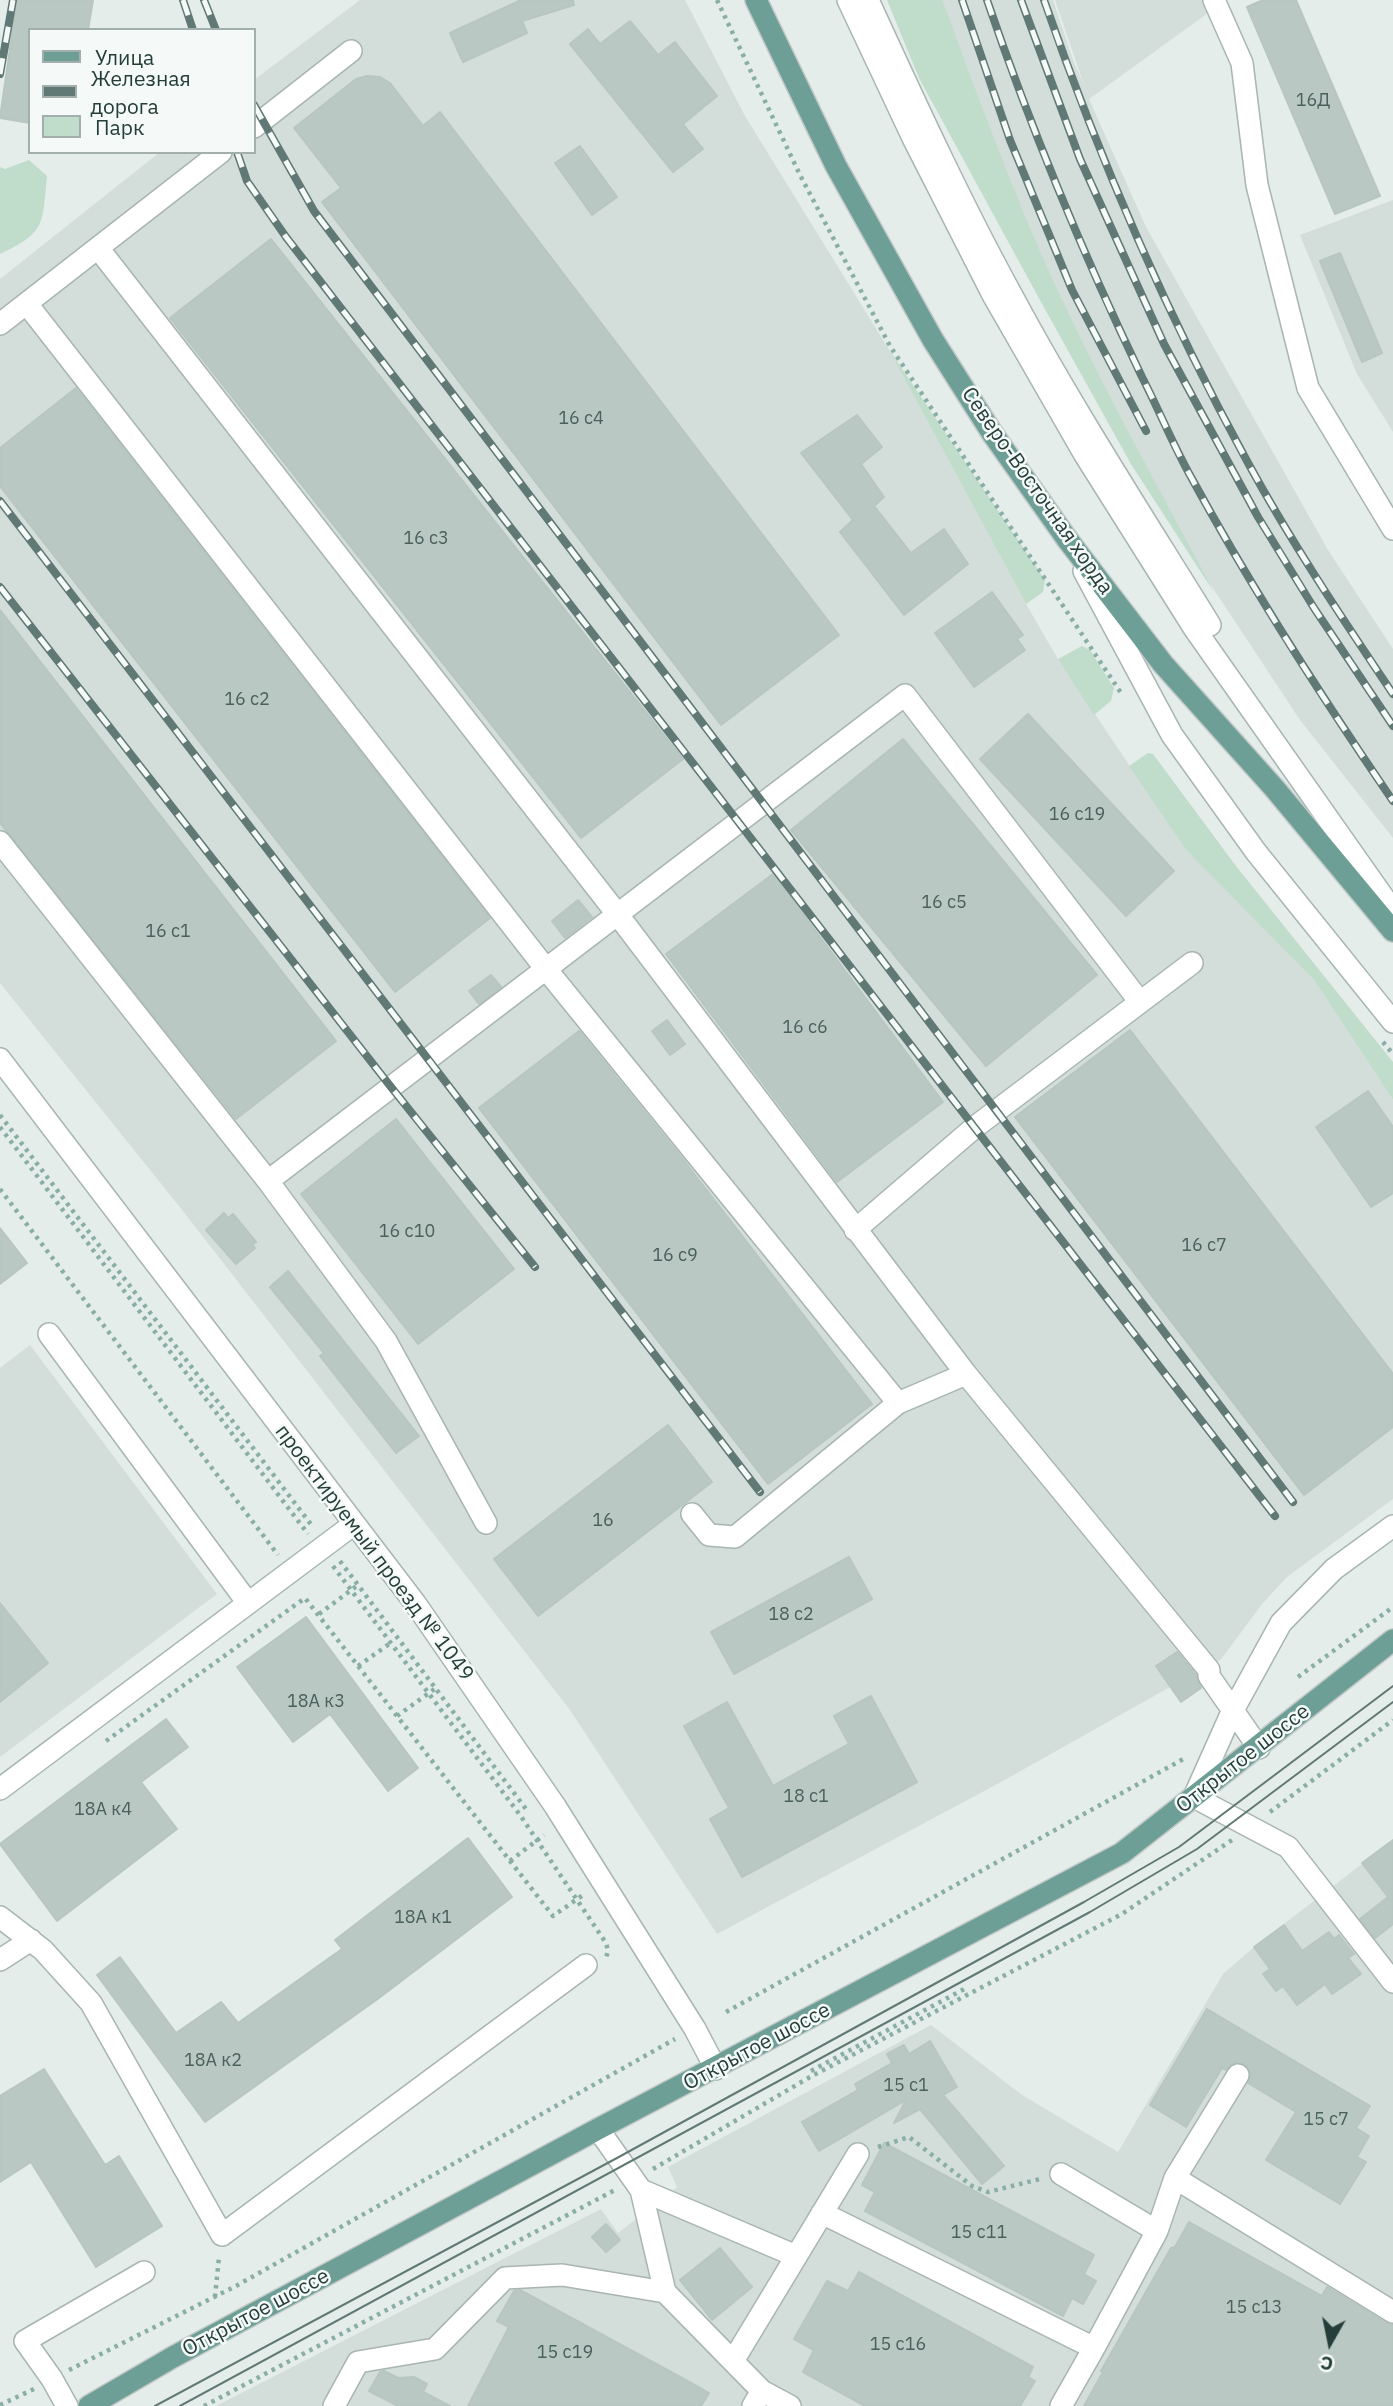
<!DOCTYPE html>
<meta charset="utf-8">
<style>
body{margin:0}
#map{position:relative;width:1393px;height:2406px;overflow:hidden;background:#e5edea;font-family:"IBM Plex Sans",sans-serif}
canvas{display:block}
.legend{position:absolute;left:28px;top:28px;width:228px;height:126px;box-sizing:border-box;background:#f5faf8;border:2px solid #a2afac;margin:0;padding:9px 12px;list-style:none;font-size:21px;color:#253e39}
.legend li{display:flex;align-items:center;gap:14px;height:35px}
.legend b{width:35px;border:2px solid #a2afac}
.north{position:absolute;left:1295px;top:2308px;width:70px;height:70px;-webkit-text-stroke:5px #f5faf8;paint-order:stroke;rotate:189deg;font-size:19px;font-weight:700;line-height:28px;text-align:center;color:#253e39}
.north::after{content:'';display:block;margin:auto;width:24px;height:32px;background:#253e39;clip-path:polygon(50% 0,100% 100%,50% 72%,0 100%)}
</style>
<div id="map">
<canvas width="1393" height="2406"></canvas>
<ul class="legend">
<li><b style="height:9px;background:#6d9f96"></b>Улица</li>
<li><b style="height:9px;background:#607974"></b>Железная дорога</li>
<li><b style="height:19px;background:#c0dcca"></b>Парк</li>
</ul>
<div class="north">С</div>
</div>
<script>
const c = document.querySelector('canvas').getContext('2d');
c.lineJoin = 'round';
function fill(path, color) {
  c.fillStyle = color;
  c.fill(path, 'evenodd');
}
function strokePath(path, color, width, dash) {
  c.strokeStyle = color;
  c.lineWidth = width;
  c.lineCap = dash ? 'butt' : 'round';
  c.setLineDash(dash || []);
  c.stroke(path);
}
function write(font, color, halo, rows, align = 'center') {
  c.font = font + ' "IBM Plex Sans",sans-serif';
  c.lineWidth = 5;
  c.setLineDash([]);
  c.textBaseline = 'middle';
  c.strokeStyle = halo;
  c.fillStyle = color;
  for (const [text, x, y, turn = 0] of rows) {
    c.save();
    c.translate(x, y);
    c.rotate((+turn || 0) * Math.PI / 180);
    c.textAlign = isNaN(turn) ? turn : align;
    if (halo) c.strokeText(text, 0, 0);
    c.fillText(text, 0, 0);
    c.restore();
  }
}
const built = new Path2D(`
 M 360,0 L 685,0 L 745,116 L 888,348 L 1026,604 L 1058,659 L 1186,850 L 1314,980 L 1393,1100 L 1393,1499 L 1287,1577 L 1262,1604 L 1222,1658 L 1199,1677 L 1204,1686 L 1181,1702 L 1170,1687 L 1001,1782 L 717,1934 L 570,1710 L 183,1211 L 0,983 L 0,279 L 160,152 L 254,152 L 254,80 Z
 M 917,0 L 1053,0 L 1073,60 L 1084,85 L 1055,0 L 1226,0 L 1089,99 L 1146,227 L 1328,550 L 1393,649 L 1393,838 L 1300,720 L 1131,464 Z
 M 1393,200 L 1393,432 L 1357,374 L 1300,235 Z
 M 30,1345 L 217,1594 L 0,1757 L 0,1368 Z
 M 1393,1840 L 1393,2406 L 216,2406 L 601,2209 L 618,2233 L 677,2187 L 668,2167 L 931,2025 L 1022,2095 L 1118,2152 L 1223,1974 L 1254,1947 Z`);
const green = new Path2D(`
 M 887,0 L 942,0 C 978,96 1013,194 1056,287 C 1104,391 1161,492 1215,594 L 1131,464 L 1041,302 L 919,78 Z
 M 29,160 L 47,176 C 42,224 47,232 0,254 L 0,167 L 5,169 Z
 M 888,348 L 1045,580 L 1043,592 L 1026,604 Z
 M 1082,646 L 1090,650 L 1114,688 L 1111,701 L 1094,715 L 1058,659 Z
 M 1148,753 L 1153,754 L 1236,866 L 1393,1062 L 1393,1100 L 1314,980 L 1186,850 L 1129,766 Z`);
const building = new Path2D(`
 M 17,0 L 93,0 L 88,30 L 30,30 L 30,123 L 0,118 Z
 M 521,0 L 573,0 L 574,5 L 522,21 L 527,33 L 463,62 L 450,33 Z
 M 1263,0 L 1296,0 L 1380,196 L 1335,214 L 1247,7 Z
 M 630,21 L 658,55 L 675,42 L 717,96 L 683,124 L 703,149 L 673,172 L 570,44 L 588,29 L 600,44 Z
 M 367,76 L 380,77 L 390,83 L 423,126 L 440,112 L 839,635 L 721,725 L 322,202 L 341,188 L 294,128 L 356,79 Z
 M 580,146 L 617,197 L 592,215 L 555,163 Z
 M 271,239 L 683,759 L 581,838 L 170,318 Z
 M 1340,253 L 1382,353 L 1362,362 L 1320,261 Z
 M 76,388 L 490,918 L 395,992 L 0,486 L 0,448 Z
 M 857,415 L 882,447 L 861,464 L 884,497 L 874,506 L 911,553 L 944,529 L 968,564 L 904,615 L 840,532 L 853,520 L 801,453 Z
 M 992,592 L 1023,635 L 1017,639 L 1025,650 L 974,687 L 935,633 Z
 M 0,610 L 336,1041 L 236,1119 L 0,823 Z
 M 1028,714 L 1174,871 L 1126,916 L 980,759 Z
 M 903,739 L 1097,975 L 986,1066 L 791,830 Z
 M 773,874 L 943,1102 L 837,1182 L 666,954 Z
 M 578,900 L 592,917 L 565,938 L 552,921 Z
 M 491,975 L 501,987 L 479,1004 L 469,991 Z
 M 667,1020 L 685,1044 L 670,1055 L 652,1031 Z
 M 1130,1030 L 1393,1374 L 1393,1427 L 1304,1495 L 1015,1117 Z
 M 579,1031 L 685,1162 L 872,1404 L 768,1484 L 479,1108 Z
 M 1368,1091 L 1393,1127 L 1393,1193 L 1371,1207 L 1316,1127 Z
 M 396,1119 L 514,1269 L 418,1344 L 301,1194 Z
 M 224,1213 L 228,1218 L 233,1214 L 256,1242 L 252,1244 L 255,1248 L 236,1264 L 206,1230 Z
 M 0,1228 L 27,1263 L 0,1284 Z
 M 288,1271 L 419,1436 L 396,1453 L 320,1356 L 324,1353 L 270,1287 Z
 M 668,1425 L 712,1482 L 538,1616 L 494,1559 Z
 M 849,1557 L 872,1599 L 734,1674 L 711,1632 Z
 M 0,1603 L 48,1663 L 0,1702 Z
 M 306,1617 L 418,1768 L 388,1791 L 330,1714 L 293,1742 L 237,1667 Z
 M 1177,1652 L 1196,1675 L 1201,1688 L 1181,1702 L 1156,1666 Z
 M 871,1696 L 917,1782 L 742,1877 L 710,1819 L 729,1808 L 684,1726 L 727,1702 L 773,1786 L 849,1744 L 834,1716 Z
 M 166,1719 L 188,1747 L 141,1782 L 177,1829 L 57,1921 L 0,1844 Z
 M 468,1838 L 512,1897 L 379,1998 L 205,2122 L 97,1975 L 120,1957 L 176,2033 L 221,2002 L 238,2023 L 342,1949 L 335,1940 Z
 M 1393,1840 L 1393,1924 L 1375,1938 L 1360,1919 L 1388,1897 L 1362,1863 Z
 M 1284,1925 L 1302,1951 L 1329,1932 L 1334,1939 L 1339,1935 L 1354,1954 L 1348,1958 L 1361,1974 L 1332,1994 L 1325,1984 L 1297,2005 L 1283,1986 L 1276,1991 L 1263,1974 L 1270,1969 L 1254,1947 Z
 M 1207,2009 L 1370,2106 L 1356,2128 L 1369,2136 L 1357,2157 L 1366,2162 L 1340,2204 L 1266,2160 L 1296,2112 L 1248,2083 L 1251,2075 L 1249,2068 L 1244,2064 L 1232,2063 L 1226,2070 L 1222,2068 L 1186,2127 L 1150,2105 Z
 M 930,2041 L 957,2087 L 943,2095 L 1004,2166 L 982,2184 L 920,2109 L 894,2123 L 906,2100 L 819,2151 L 802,2122 L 858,2090 L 855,2084 L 892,2063 L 887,2054 L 904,2045 L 909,2054 Z
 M 44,2069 L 105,2165 L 119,2156 L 162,2226 L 96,2267 L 31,2162 L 0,2182 L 0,2096 Z
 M 884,2143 L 1094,2255 L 1084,2274 L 1096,2281 L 1083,2304 L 1072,2298 L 1063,2316 L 865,2211 L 875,2192 L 862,2185 Z
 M 1189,2222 L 1322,2296 L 1327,2287 L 1386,2323 L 1393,2325 L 1393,2406 L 1084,2406 L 1103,2372 L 1101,2371 L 1171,2248 L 1175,2247 Z
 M 606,2224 L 620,2240 L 606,2252 L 592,2237 Z
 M 720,2248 L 752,2287 L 712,2320 L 680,2280 Z
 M 859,2272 L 1033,2367 L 1028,2377 L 1035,2381 L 1020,2406 L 865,2406 L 803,2372 L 814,2350 L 794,2339 L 827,2281 L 848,2291 Z
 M 520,2290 L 682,2378 L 709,2393 L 701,2406 L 468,2406 L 509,2327 L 497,2321 L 514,2291 Z
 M 384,2371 L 398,2378 L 414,2377 L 427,2384 L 423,2392 L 450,2406 L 398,2406 L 369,2391 L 380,2372 Z`);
const path = new Path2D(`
 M 717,0 L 800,175 L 890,346 L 1121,693
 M 1383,1042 L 1393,1054
 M 0,1115 L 313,1527
 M 0,1127 L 308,1534
 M 0,1189 L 278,1555
 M 340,1561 L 526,1809
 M 333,1566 L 520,1815 L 606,1943 L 608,1951 L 606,1958
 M 319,1614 L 358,1585
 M 358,1666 L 392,1642
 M 1298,1677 L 1393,1607
 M 397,1716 L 436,1688
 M 106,1741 L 305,1598 L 553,1916 L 583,1895
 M 1270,1812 L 1393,1720
 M 510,1861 L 544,1835
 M 726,2012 L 1187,1757
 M 811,2071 L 968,1987
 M 878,2147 L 909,2137 L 972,2186 L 988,2192 L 1040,2179
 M 653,2169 L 810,2077 L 1122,1914 L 1232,1840
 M 215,2297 L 219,2257
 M 69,2370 L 236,2286 L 675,2039
 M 0,2405 L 34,2389
 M 204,2406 L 615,2190`);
const minor = new Path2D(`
 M 848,0 L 913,138 L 993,295 L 1085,455 L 1194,628 L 1393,911
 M 868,0 C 913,98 958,197 1010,292 C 1071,406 1142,515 1210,625
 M 1214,0 L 1242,63 L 1257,185 L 1308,388 L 1393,529
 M 254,127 L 351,51
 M 98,248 L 618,915 L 966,1374 L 1209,1670 L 1209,1676 L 1259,1748
 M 27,304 L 546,969 L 898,1403
 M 0,324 L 221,152
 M 1084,571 L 1172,735 L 1256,852 L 1393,1022
 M 0,842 L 268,1181 L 386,1341 L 486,1523
 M 0,1059 L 415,1603 L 555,1806 L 695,2029 L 716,2069
 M 268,1181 L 905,695 L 1140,1002
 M 855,1230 L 975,1127 L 1192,963
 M 49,1334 L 248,1603
 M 692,1514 L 709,1535 L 735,1537 L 898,1403 L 966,1374
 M 1393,1526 L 1334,1569 L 1281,1623 L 1232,1712 L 1194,1797 L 1288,1847 L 1393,1982
 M 0,1789 L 354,1524
 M 0,1917 L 43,1950 L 91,2003 L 222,2235 L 586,1965
 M 0,1960 L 31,1940
 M 598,2129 L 641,2190 L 665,2292 L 762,2391
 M 1061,2174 L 1157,2231
 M 1175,2178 L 1238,2075
 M 641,2190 L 796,2256
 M 822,2213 L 1094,2348 L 1157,2231 L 1175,2178 L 1393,2312
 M 733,2361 L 858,2154
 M 67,2406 L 52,2379 L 25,2341 L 144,2272
 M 334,2406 L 358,2362 L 435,2349 L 505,2278 L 562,2275 L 665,2292
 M 753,2406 L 762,2391 L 790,2406
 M 1061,2406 L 1094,2348`);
const major = new Path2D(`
 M 756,0 L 836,166 L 933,340 L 992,433 L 1067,539 L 1163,664 L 1275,789 L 1393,931
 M 89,2406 L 173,2357 L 598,2129 L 1122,1853 L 1393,1640`);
const tram = new Path2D(`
 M 155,2406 L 617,2158 L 1084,1902 L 1179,1847 L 1393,1686
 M 180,2406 L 1090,1912 L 1197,1849 L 1393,1702`);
const rail = new Path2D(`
 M 183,0 L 193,30
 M 204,0 L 216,30
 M 962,0 L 1010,140 L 1072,290 L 1146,431
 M 987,0 C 1031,129 1083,254 1142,377 C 1159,410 1173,445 1191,477 C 1252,589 1321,696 1393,801
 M 1021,0 L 1080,159 L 1164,344 L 1258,517 L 1314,608 L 1393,726
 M 1044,0 C 1099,158 1166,313 1247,461 C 1291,542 1342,618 1393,694
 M 0,74 L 13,0
 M 254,105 L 314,211 L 1293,1502
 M 237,152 L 247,181 L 286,237 L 1275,1516
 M 0,501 L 760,1492
 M 0,587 L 391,1087 L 535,1267`);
const numberNames = [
 ["16Д",1313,101],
 ["16 с4",581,419],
 ["16 с3",426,539],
 ["16 с2",247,700],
 ["16 с19",1077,815],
 ["16 с5",944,903],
 ["16 с1",168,932],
 ["16 с6",805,1028],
 ["16 с10",407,1232],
 ["16 с7",1204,1246],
 ["16 с9",675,1256],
 ["16",603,1521],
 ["18 c2",791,1615],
 ["18А к3",316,1702],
 ["18 c1",806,1797],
 ["18А к4",103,1810],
 ["18А к1",423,1918],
 ["18А к2",213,2061],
 ["15 с1",906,2086],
 ["15 с7",1326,2120],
 ["15 с11",979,2233],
 ["15 с13",1254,2308],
 ["15 с16",898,2345],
 ["15 с19",565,2353]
];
const streetNames = [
 ["Северо-Восточная хорда",1037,491,55],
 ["проектируемый проезд № 1049",374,1553,53],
 ["Открытое шоссе",1243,1759,-38],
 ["Открытое шоссе",757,2047,-28],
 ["Открытое шоссе",256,2313,-28]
];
fill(built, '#d3ddd9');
fill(green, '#c0dcca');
fill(building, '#bac8c3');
strokePath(building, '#b8c6c1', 2);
strokePath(minor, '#a8b5b1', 24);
strokePath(major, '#c2c9c8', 24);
strokePath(path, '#88aea5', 4.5, [3.5, 5]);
strokePath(minor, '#fff', 21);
strokePath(major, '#6d9f96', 21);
strokePath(tram, '#607974', 2);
strokePath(rail, '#607974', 8);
strokePath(rail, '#f5faf8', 5, [16]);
write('18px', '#4a605c', null, numberNames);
write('21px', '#253e39', '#f5faf8', streetNames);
</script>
